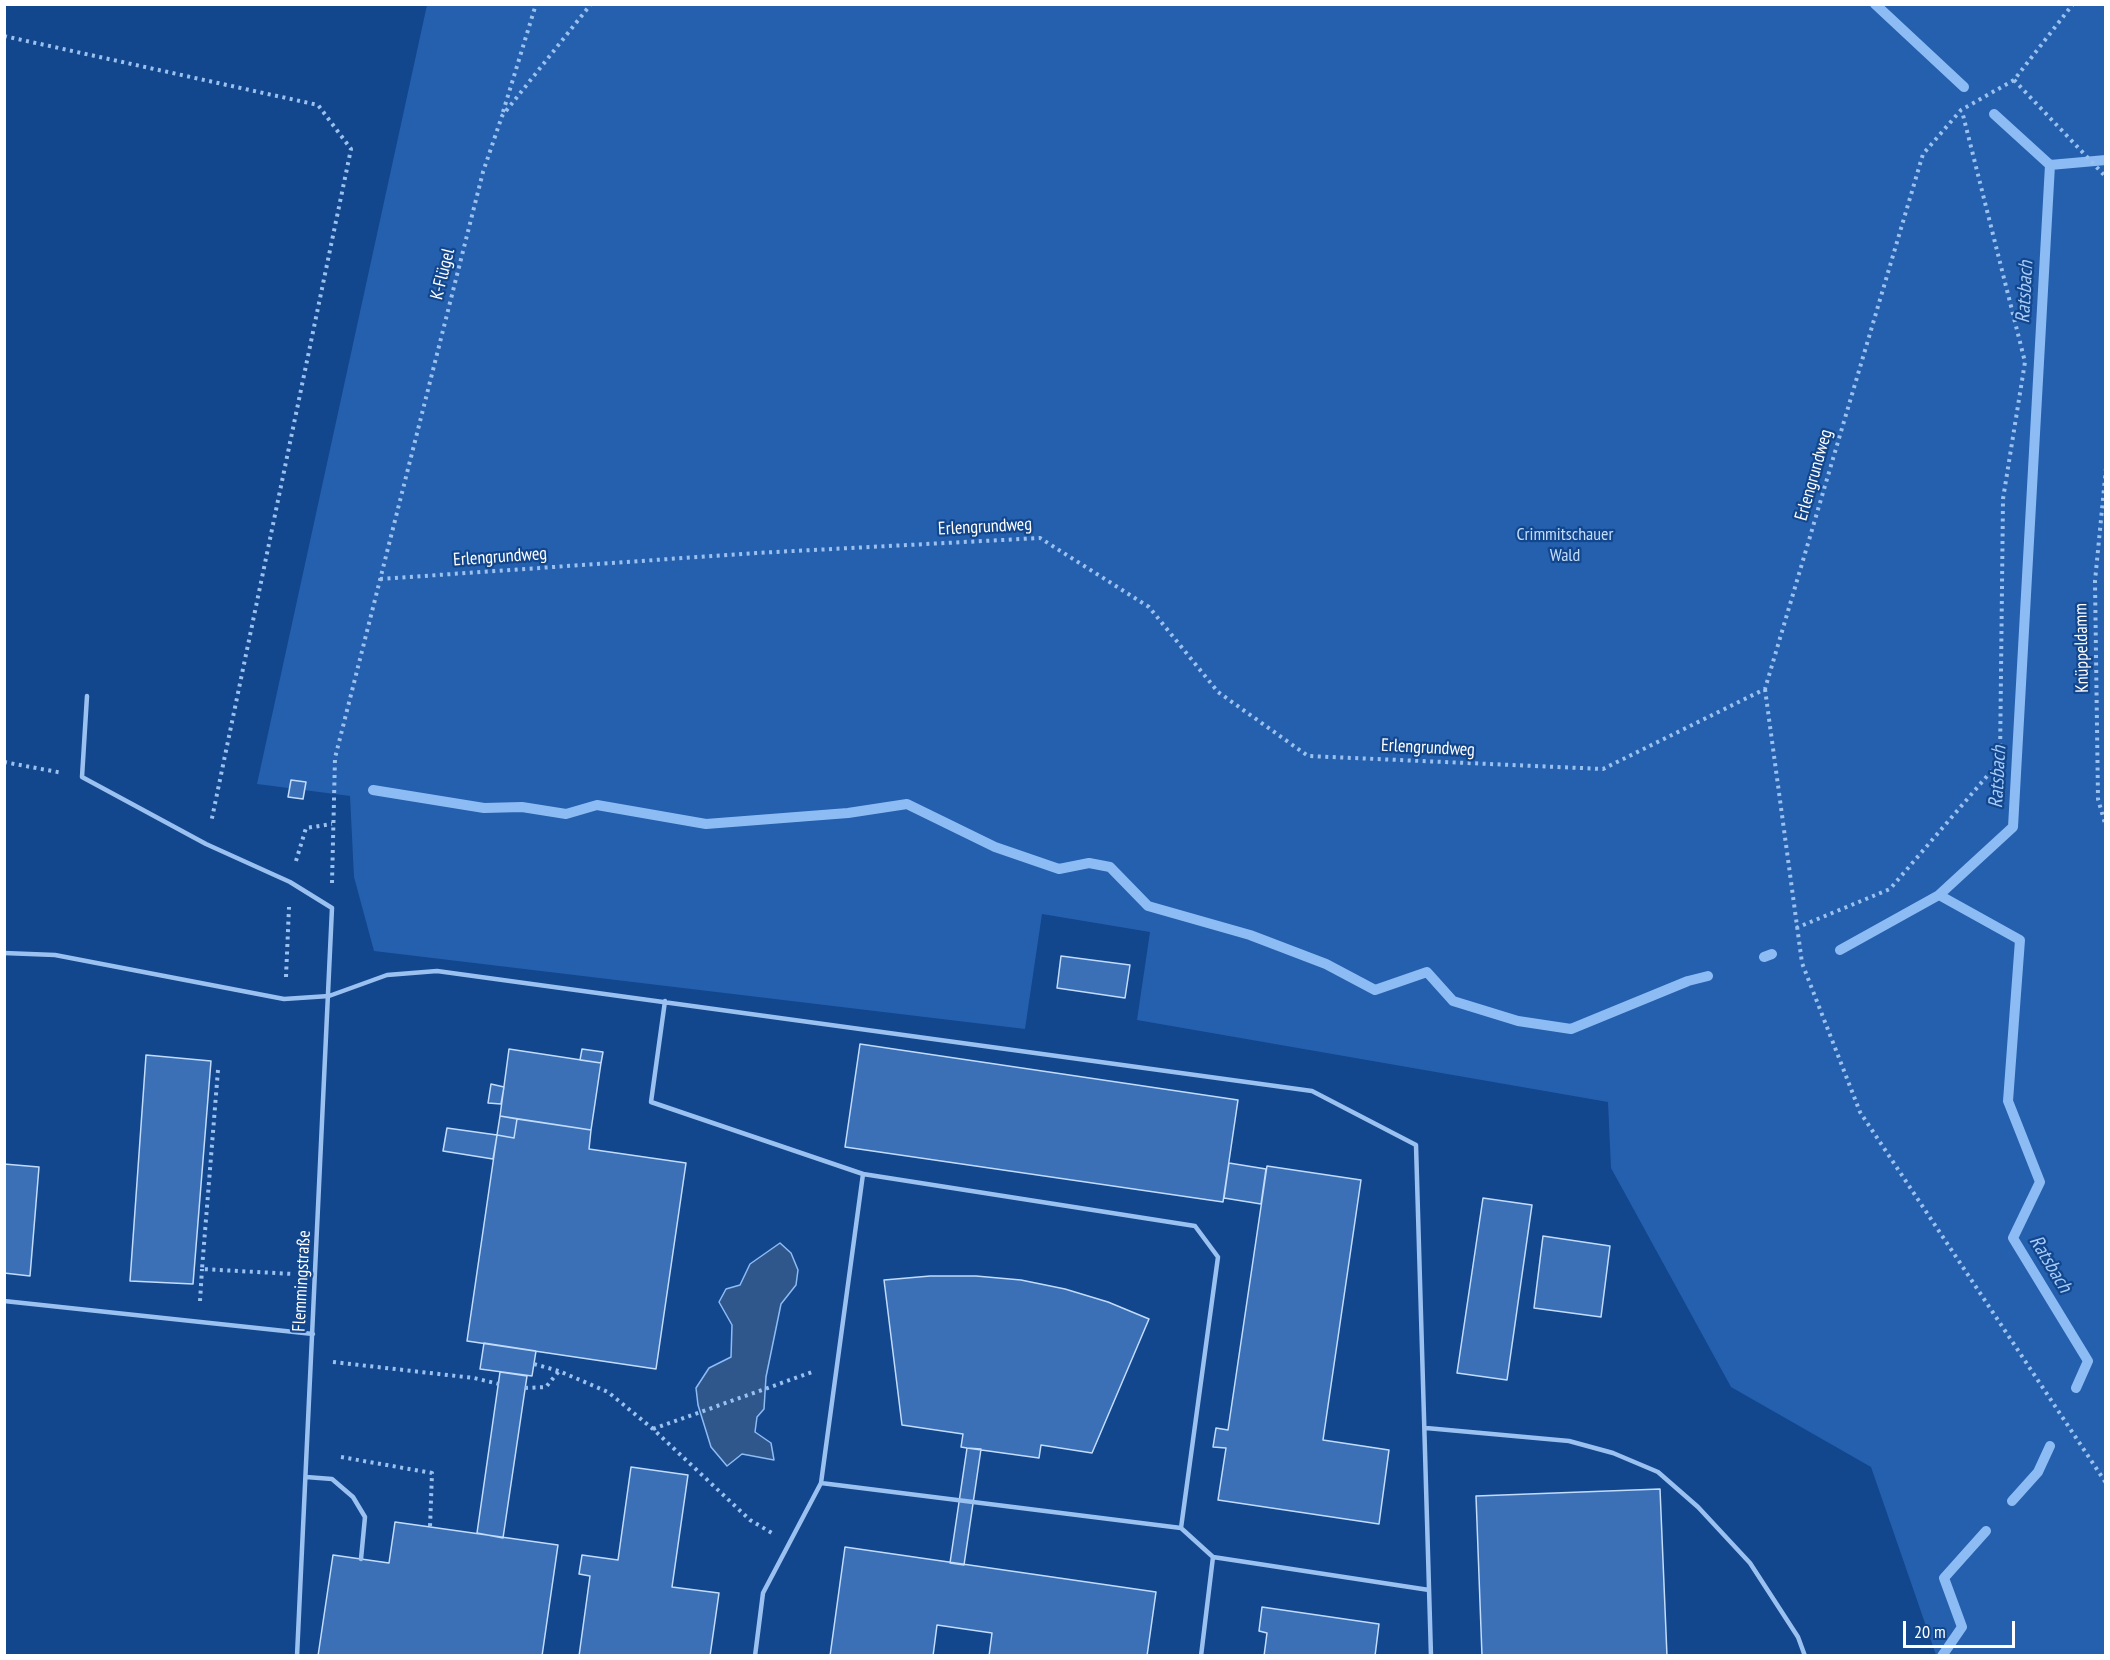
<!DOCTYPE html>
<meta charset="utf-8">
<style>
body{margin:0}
#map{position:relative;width:2110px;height:1660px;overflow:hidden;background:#12468d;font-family:"PT Sans Narrow",sans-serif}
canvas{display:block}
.frame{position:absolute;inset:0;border:6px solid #fff;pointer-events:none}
.scale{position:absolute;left:1903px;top:1621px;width:112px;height:27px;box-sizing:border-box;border:3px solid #fff;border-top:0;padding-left:8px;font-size:18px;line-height:21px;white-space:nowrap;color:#fff;-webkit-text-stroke:4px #12468d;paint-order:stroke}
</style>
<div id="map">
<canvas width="2110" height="1660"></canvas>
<div class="frame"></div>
<div class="scale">20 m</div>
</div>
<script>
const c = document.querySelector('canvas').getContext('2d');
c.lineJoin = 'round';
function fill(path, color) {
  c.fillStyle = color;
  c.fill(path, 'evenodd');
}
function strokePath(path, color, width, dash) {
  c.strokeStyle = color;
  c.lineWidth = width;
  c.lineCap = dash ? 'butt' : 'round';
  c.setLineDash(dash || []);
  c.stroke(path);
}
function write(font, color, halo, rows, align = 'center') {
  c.font = font + ' "PT Sans Narrow",sans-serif';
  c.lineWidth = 4.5;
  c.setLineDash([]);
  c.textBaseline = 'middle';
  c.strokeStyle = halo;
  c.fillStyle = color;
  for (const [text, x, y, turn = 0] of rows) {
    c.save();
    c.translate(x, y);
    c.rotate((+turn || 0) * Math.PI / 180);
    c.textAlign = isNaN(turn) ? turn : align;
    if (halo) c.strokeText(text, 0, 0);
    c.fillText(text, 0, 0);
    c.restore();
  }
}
const green = new Path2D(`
 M 427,5 L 2105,5 L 2105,1655 L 1936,1655 L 1871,1467 L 1731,1387 L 1611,1168 L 1608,1102 L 1137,1020 L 1150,932 L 1042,914 L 1025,1029 L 374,951 L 354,877 L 350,796 L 257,784 Z`);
const water = new Path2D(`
 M 780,1243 L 791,1253 L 798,1270 L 796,1285 L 781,1304 L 766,1377 L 764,1409 L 757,1417 L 755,1432 L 771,1443 L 774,1460 L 742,1454 L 727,1466 L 711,1447 L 698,1405 L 696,1388 L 709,1368 L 731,1357 L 732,1325 L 719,1302 L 726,1289 L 740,1285 L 750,1264 Z`);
const stream = new Path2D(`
 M 1875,4 L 1964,87
 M 1994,114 L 2050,165 L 2013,827 L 1939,895 L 2020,940 L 2008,1101 L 2040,1182 L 2013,1238 L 2088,1361 L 2076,1388
 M 2050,165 L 2106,160
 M 373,790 L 484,808 L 522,807 L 566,814 L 597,805 L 706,824 L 848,813 L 907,804 L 995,847 L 1059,869 L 1089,863 L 1110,867 L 1148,906 L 1250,935 L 1326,964 L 1375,990 L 1427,972 L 1453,1001 L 1518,1021 L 1571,1029 L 1688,981 L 1708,976
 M 1840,950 L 1939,895
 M 1764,957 L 1772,954
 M 2012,1501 L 2038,1472 L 2050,1446
 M 1942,1656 L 1962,1627 L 1944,1578 L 1986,1531`);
const building = new Path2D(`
 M 291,780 L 306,782 L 303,799 L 288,797 Z
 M 1061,956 L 1130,965 L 1125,998 L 1057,988 Z
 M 860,1044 L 1238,1100 L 1223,1202 L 845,1147 Z
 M 509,1049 L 601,1063 L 591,1130 L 500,1116 Z
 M 582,1049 L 603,1052 L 601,1063 L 580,1060 Z
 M 146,1055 L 211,1061 L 193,1284 L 130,1281 Z
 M 491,1084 L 504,1087 L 501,1104 L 488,1103 Z
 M 500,1116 L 517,1119 L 514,1138 L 497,1135 Z
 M 517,1119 L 591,1130 L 589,1149 L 686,1163 L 656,1369 L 467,1341 L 497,1135 L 514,1138 Z
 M 447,1128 L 497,1135 L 493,1159 L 443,1151 Z
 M 1229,1163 L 1266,1169 L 1261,1204 L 1224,1198 Z
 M 4,1164 L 39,1167 L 30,1276 L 4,1273 Z
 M 1267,1166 L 1361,1180 L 1323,1440 L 1389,1450 L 1379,1524 L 1218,1500 L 1226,1448 L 1213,1447 L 1216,1428 L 1228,1430 Z
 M 1483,1198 L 1532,1205 L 1507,1380 L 1457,1373 Z
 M 1543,1236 L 1610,1246 L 1601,1317 L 1534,1308 Z
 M 930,1276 L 976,1276 L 1021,1280 L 1065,1289 L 1108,1302 L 1149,1319 L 1092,1453 L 1041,1445 L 1039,1458 L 967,1448 L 961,1447 L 963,1434 L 902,1425 L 884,1280 Z
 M 484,1343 L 536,1351 L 532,1376 L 480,1369 Z
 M 500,1372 L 527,1376 L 503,1538 L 477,1533 Z
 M 967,1448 L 981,1449 L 964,1565 L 950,1563 Z
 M 631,1467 L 688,1475 L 672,1587 L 719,1593 L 710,1656 L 579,1656 L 590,1576 L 579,1574 L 582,1555 L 618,1560 Z
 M 1660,1489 L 1667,1656 L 1482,1656 L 1476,1496 Z
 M 395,1522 L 558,1545 L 542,1656 L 318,1656 L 333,1555 L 389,1563 Z
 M 845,1547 L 1156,1592 L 1147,1656 L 989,1656 L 992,1633 L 937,1625 L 933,1656 L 830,1656 Z
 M 1262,1607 L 1379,1624 L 1375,1656 L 1264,1656 L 1267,1633 L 1259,1631 Z`);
const path = new Path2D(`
 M 4,36 L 318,105 L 351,149 L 211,823
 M 2014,80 L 2106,177
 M 503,112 L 536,4
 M 2106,468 L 2095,581 L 2098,799 L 2106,827
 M 380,579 L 756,553 L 1040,538 L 1149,607 L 1218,692 L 1308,756 L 1603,769 L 1765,689 L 1923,154 L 1961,110 L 2014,80 L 2073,4
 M 1765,689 L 1802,963 L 1860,1112 L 2106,1483
 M 4,762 L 63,773
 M 296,861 L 306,828 L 332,824
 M 332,883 L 335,758 L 483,172 L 502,116 L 591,4
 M 1796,928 L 1890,889 L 2000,761 L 2003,499 L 2025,362 L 1962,111
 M 286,977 L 289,907
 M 218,1070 L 202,1269 L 293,1274
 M 200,1301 L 202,1269
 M 333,1362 L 474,1378 L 499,1384
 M 534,1364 L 559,1371 L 608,1392 L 653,1429 L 750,1520 L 772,1533
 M 525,1388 L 546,1387 L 559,1371
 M 653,1429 L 815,1371
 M 341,1457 L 432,1473 L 430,1527`);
const service = new Path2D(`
 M 87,696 L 82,777 L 206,844 L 290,882 L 332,908 L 297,1656
 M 4,953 L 55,955 L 284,999 L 329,996 L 387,975 L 437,971 L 1312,1091 L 1416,1145 L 1431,1656
 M 665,1001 L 651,1102 L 863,1174 L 821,1483 L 1181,1528 L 1213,1557 L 1429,1590
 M 863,1174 L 1195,1226 L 1218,1257 L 1181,1528
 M 4,1301 L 313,1334
 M 1426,1428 L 1569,1441 L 1613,1453 L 1658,1472 L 1698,1507 L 1750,1563 L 1798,1637 L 1805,1656
 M 306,1477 L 332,1479 L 353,1497 L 365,1517 L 361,1559
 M 755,1656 L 763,1593 L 821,1483
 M 1201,1656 L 1213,1557`);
const streetNames = [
 ["K-Flügel",443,274,-76],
 ["Erlengrundweg",1814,475,-74],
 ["Erlengrundweg",985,527,-3],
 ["Erlengrundweg",500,557,-4],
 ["Knüppeldamm",2082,648,-91],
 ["Erlengrundweg",1428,748,3],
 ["Flemmingstraße",302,1281,-87]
];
const parkNames = [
 ["Crimmitschauer",1565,535],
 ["Wald",1565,556]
];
const waterNames = [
 ["Ratsbach",2025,292,-87],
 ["Ratsbach",1998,777,-87],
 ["Ratsbach",2050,1264,59]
];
fill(green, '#2460ad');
fill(water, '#30578c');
strokePath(water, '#8dbcf5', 1.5);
strokePath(stream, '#8dbcf5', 10);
fill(building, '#3b70b7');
strokePath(building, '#c2dcfc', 1.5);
strokePath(path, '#9bc1f1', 4, [3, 4.5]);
strokePath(service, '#9bc1f1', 4.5);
write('18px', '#fff', '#12468d', streetNames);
write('18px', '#c2dcfc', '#12468d', parkNames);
write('italic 20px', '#a7cbf9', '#12468d', waterNames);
</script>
